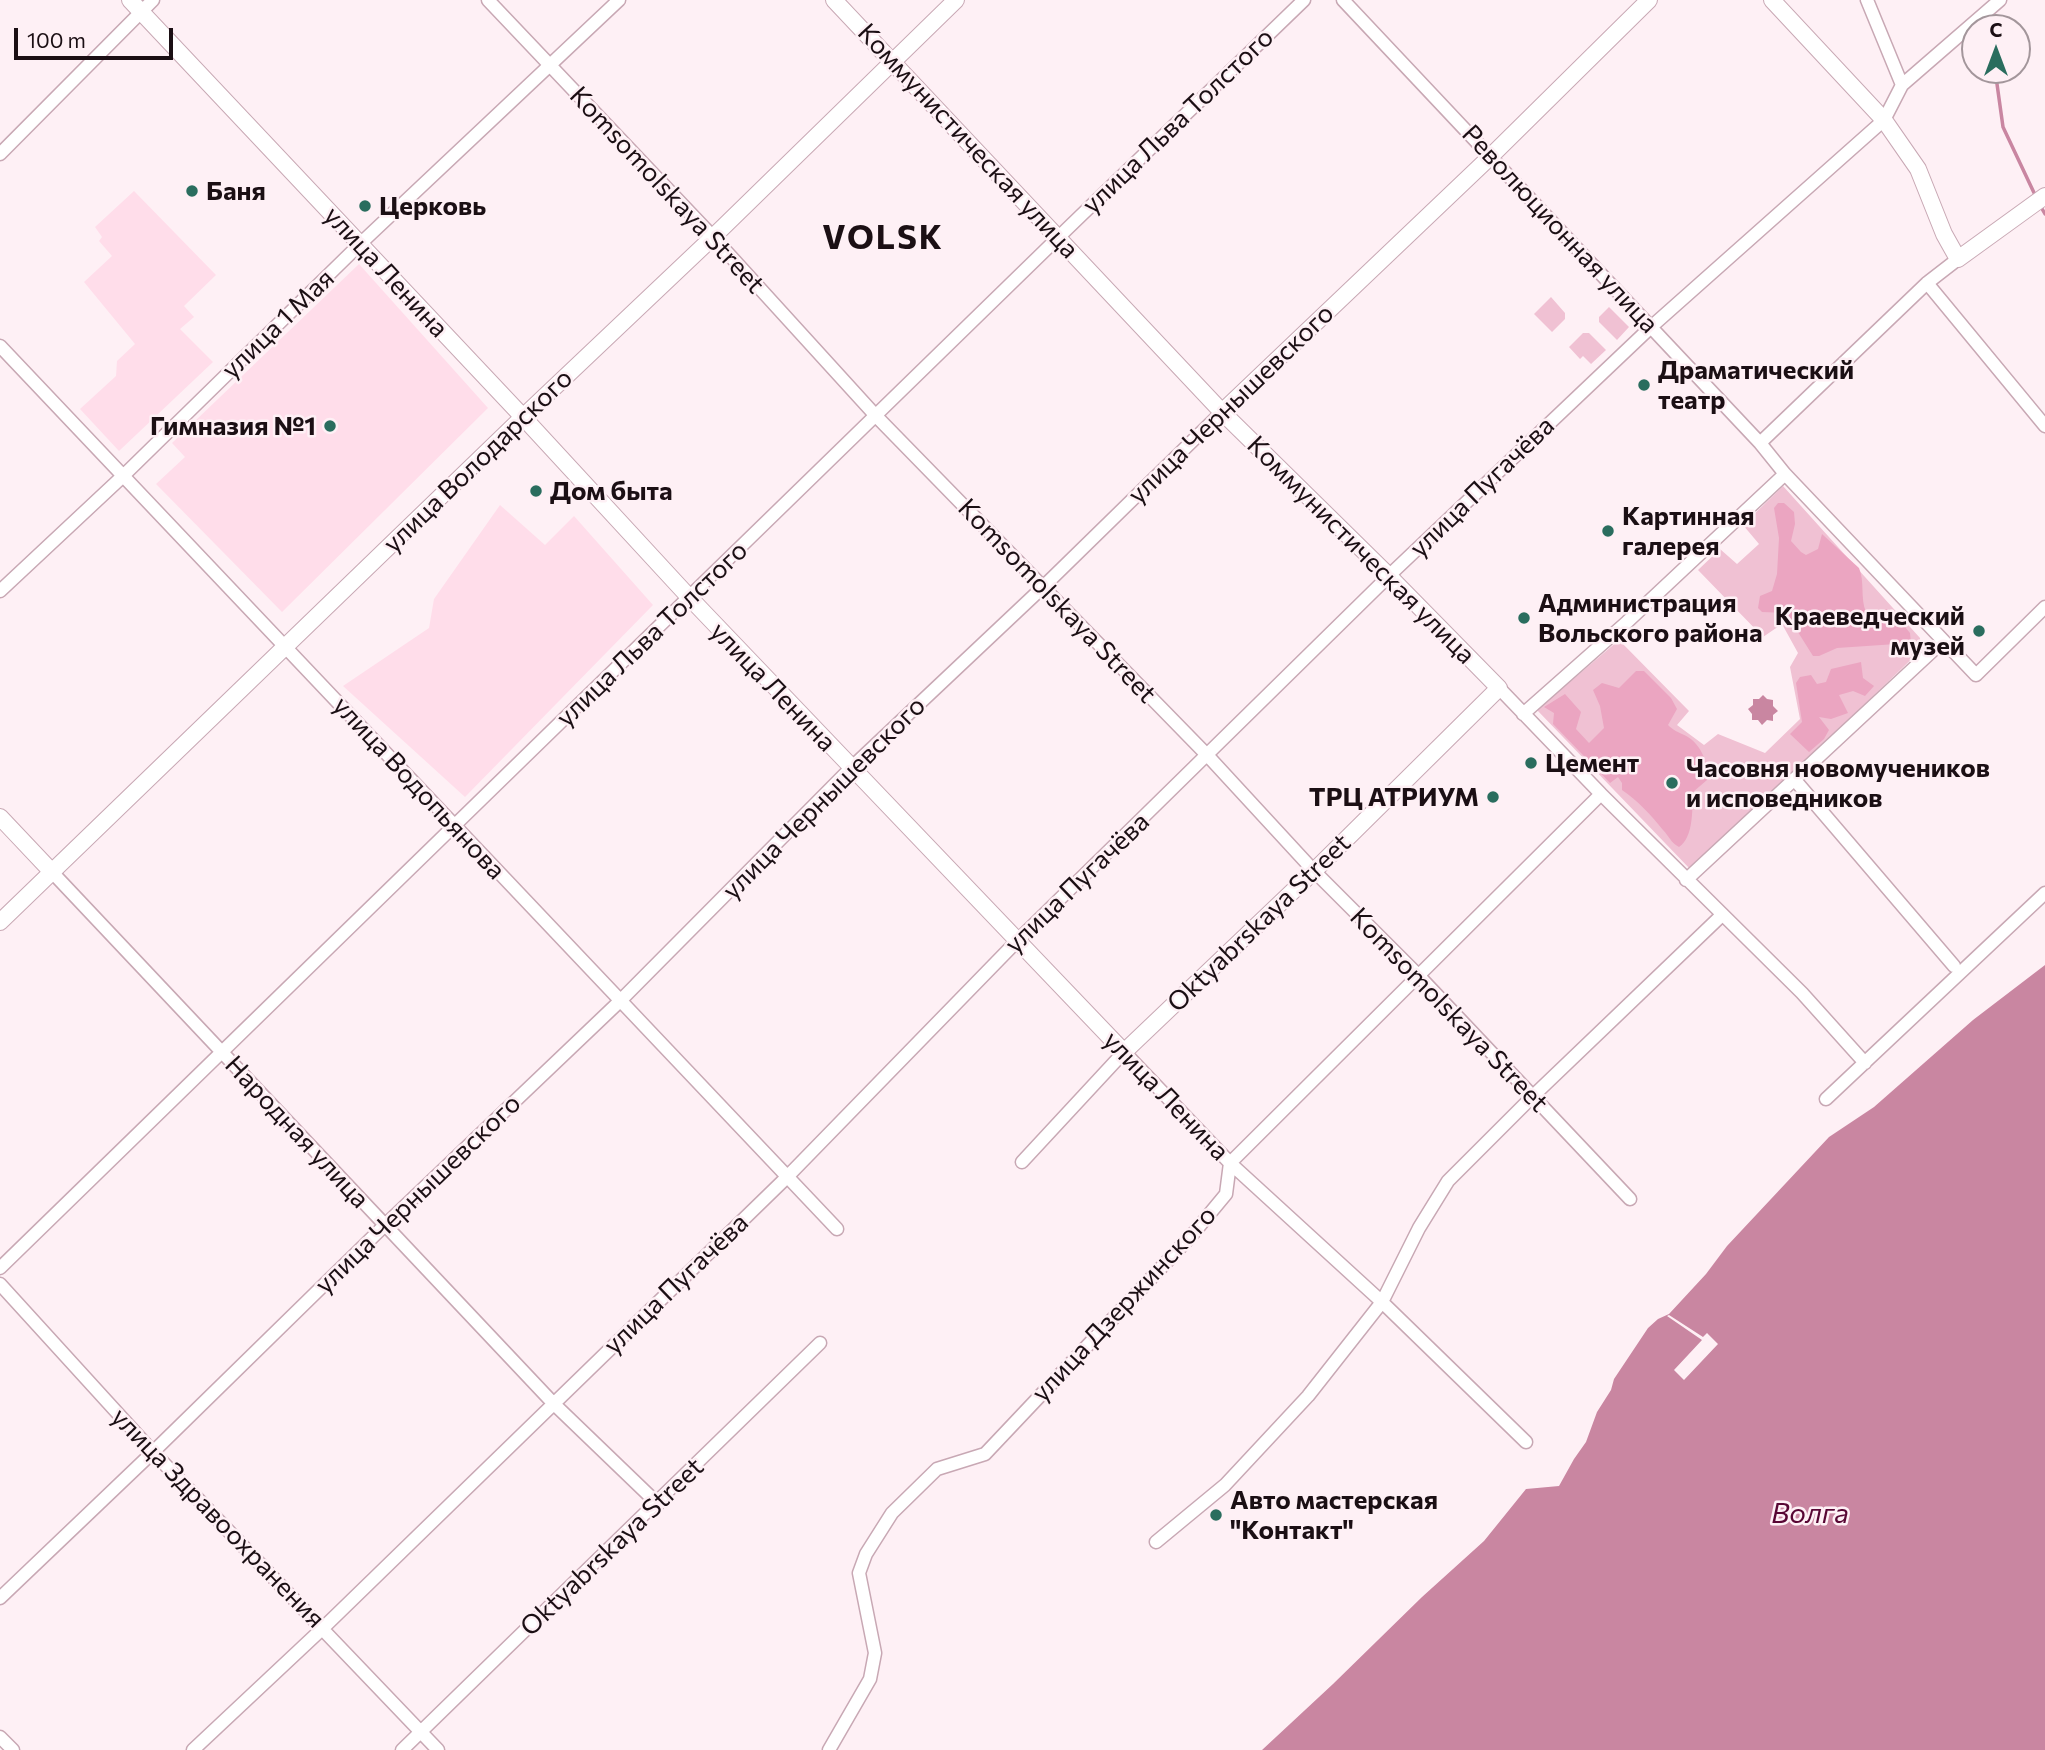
<!DOCTYPE html>
<meta charset="utf-8">
<style>
body{margin:0}
#map{position:relative;width:2045px;height:1750px;overflow:hidden;background:#fef0f5;font-family:Commissioner,sans-serif}
canvas{display:block}
.north{position:absolute;left:1961px;top:14px;width:70px;height:70px;box-sizing:border-box;background:#fef0f5;border:2px solid #a3969b;border-radius:50%;rotate:0deg;font-size:19px;font-weight:700;line-height:28px;text-align:center;color:#1b0f14}
.north::after{content:'';display:block;margin:auto;width:24px;height:32px;background:#2a6d5e;clip-path:polygon(50% 0,100% 100%,50% 72%,0 100%)}
.scale{position:absolute;left:14px;top:28px;width:159px;height:32px;box-sizing:border-box;border:4px solid #1b0f14;border-top:0;padding-left:9px;font-size:21px;line-height:24px;white-space:nowrap;color:#1b0f14;-webkit-text-stroke:5px #fef0f5;paint-order:stroke}
</style>
<div id="map">
<canvas width="2045" height="1750"></canvas>
<div class="north">С</div>
<div class="scale">100 m</div>
</div>
<script>
const c = document.querySelector('canvas').getContext('2d');
c.lineJoin = 'round';
function fill(path, color) {
  c.fillStyle = color;
  c.fill(path, 'evenodd');
}
function strokePath(path, color, width, dash) {
  c.strokeStyle = color;
  c.lineWidth = width;
  c.lineCap = dash ? 'butt' : 'round';
  c.setLineDash(dash || []);
  c.stroke(path);
}
function write(font, color, halo, rows, align = 'center') {
  c.font = font + ' Commissioner,sans-serif';
  c.lineWidth = 5;
  c.setLineDash([]);
  c.textBaseline = 'middle';
  c.strokeStyle = halo;
  c.fillStyle = color;
  for (const [text, x, y, turn = 0] of rows) {
    c.save();
    c.translate(x, y);
    c.rotate((+turn || 0) * Math.PI / 180);
    c.textAlign = isNaN(turn) ? turn : align;
    if (halo) c.strokeText(text, 0, 0);
    c.fillText(text, 0, 0);
    c.restore();
  }
}
const built = new Path2D(`
 M 134,191 L 216,275 L 184,306 L 194,317 L 180,329 L 213,362 L 119,451 L 80,409 L 116,376 L 117,361 L 135,344 L 84,282 L 112,256 L 99,241 L 102,237 L 95,227 Z
 M 359,264 L 488,408 L 282,612 L 156,484 L 185,457 L 172,443 Z
 M 500,505 L 545,545 L 574,516 L 653,605 L 465,797 L 343,686 L 429,628 L 434,599 Z`);
const green = new Path2D(`
 M 1551,297 L 1565,313 L 1565,319 L 1552,332 L 1534,314 Z
 M 1609,307 L 1629,327 L 1617,340 L 1599,322 L 1599,317 Z
 M 1583,333 L 1589,333 L 1606,350 L 1591,364 L 1583,356 L 1580,359 L 1569,347 Z
 M 1783,486 L 1920,638 L 1921,650 L 1692,870 L 1690,869 L 1537,710 L 1619,640 L 1689,711 L 1677,725 L 1704,745 L 1718,734 L 1765,753 L 1800,719 L 1790,667 L 1798,653 L 1782,624 L 1763,637 L 1698,570 L 1720,549 L 1737,564 L 1759,544 L 1743,525 Z`);
const forest = new Path2D(`
 M 1778,503 L 1784,503 L 1794,512 L 1795,524 L 1791,541 L 1801,552 L 1806,555 L 1818,549 L 1822,534 L 1859,568 C 1865,582 1860,598 1866,612 L 1890,609 L 1910,633 L 1911,643 L 1837,648 L 1819,656 L 1813,656 L 1786,613 L 1762,612 L 1758,608 L 1760,596 L 1772,591 L 1777,574 L 1779,538 L 1774,508 Z
 M 1861,662 L 1863,678 L 1874,686 L 1865,696 L 1853,691 L 1839,695 L 1848,713 L 1831,719 L 1819,717 L 1829,730 L 1824,739 L 1809,752 L 1790,734 L 1802,722 L 1796,683 L 1800,677 L 1811,675 L 1817,684 L 1826,682 L 1831,669 Z
 M 1636,671 L 1644,671 L 1671,698 L 1677,709 L 1668,725 C 1673,730 1676,731 1682,734 C 1700,741 1709,762 1707,780 L 1693,792 C 1692,809 1694,837 1679,847 C 1671,843 1669,836 1663,830 C 1652,816 1637,800 1622,790 L 1622,783 L 1618,777 L 1610,783 L 1553,724 L 1554,713 L 1544,707 L 1565,694 L 1581,712 L 1576,729 L 1589,743 L 1604,728 L 1600,706 L 1593,690 L 1602,683 L 1619,688 Z`);
const water = new Path2D(`
 M 1763,695 L 1767,699 L 1773,700 L 1773,706 L 1778,711 L 1773,715 L 1773,721 L 1767,720 L 1762,725 L 1758,720 L 1752,720 L 1752,714 L 1748,709 L 1753,705 L 1753,699 L 1759,699 Z
 M 2045,965 L 2045,1750 L 1262,1750 L 1333,1684 L 1422,1597 L 1484,1541 L 1526,1489 L 1559,1486 L 1574,1459 L 1586,1442 L 1597,1412 L 1611,1390 L 1614,1379 L 1648,1328 L 1658,1319 L 1669,1314 L 1706,1274 L 1727,1246 L 1829,1137 L 1874,1107 L 1973,1020 Z`);
const pier = new Path2D(`
 M 1669,1315 L 1703,1337 L 1707,1333 L 1718,1344 L 1684,1380 L 1674,1370 L 1702,1340 L 1667,1316 Z`);
const stream = new Path2D(`
 M 1989,15 L 1995,28
 M 1998,70 L 1997,84 L 2003,127 L 2036,197
 M 2041,207 L 2045,214`);
const street = new Path2D(`
 M 488,0 L 713,237 L 876,416 L 1208,756 L 1314,871 L 1418,975 L 1630,1199
 M 1343,0 L 1760,443 L 1785,474 L 1976,675 L 2045,607
 M 1867,0 L 1902,85
 M 0,154 L 153,0
 M 1927,283 L 2045,426
 M 0,346 L 837,1229
 M 1760,443 L 1927,283 L 1958,259
 M 0,591 L 123,476 L 360,244 L 619,0
 M 1499,688 L 1601,794 L 1802,993 L 1865,1063
 M 1523,714 L 1627,622 L 1785,474
 M 1794,779 L 1954,966
 M 52,872 L 553,1403 L 658,1504
 M 1686,880 L 1943,641
 M 1826,1099 L 2045,893
 M 1022,1162 L 1124,1052 L 1230,1163 L 1382,1302 L 1526,1442
 M 0,1268 L 1068,228 L 1304,0
 M 0,1284 L 153,1452 L 438,1750
 M 1156,1542 L 1225,1485 L 1308,1396 L 1382,1302 L 1419,1228 L 1448,1181 L 1532,1097 L 1722,915
 M 0,1598 L 153,1452 L 385,1225 L 620,1001 L 851,768 L 1043,587 L 1222,412
 M 0,1737 L 13,1750
 M 193,1750 L 323,1628 L 786,1178 L 1017,941 L 1396,569 L 1651,327 L 1884,120 L 1902,85 L 2000,0
 M 402,1750 L 820,1343
 M 829,1750 L 870,1679 L 875,1653 L 859,1573 L 866,1554 L 892,1513 L 937,1469 L 985,1454 L 1192,1235 L 1226,1194 L 1230,1163 L 1601,794`);
const secondary = new Path2D(`
 M 130,0 L 523,417 L 689,597 L 1124,1052 L 1314,871 L 1499,688 L 1384,571 L 1222,412 L 834,0
 M 1772,0 L 1884,120 L 1918,169 L 1944,234 L 1958,259 L 2045,196
 M 1222,412 L 1491,156 L 1649,0
 M 0,817 L 52,872
 M 0,922 L 523,417 L 713,237 L 956,0`);
const markers = [
 [192,191,7,"#2a6d5e"],
 [365,206,7,"#2a6d5e"],
 [1644,385,7,"#2a6d5e"],
 [330,426,7,"#2a6d5e"],
 [536,491,7,"#2a6d5e"],
 [1608,531,7,"#2a6d5e"],
 [1524,618,7,"#2a6d5e"],
 [1979,631,7,"#2a6d5e"],
 [1531,763,7,"#2a6d5e"],
 [1672,783,7,"#2a6d5e"],
 [1493,797,7,"#2a6d5e"],
 [1216,1515,7,"#2a6d5e"]
];
const streetNames = [
 ["улица Льва Толстого",1178,121,-44],
 ["Коммунистическая улица",968,141,47],
 ["Komsomolskaya Street",667,190,47],
 ["Революционная улица",1560,229,47],
 ["улица Ленина",386,272,47],
 ["улица 1 Мая",278,324,-44],
 ["улица Чернышевского",1231,404,-44],
 ["улица Володарского",478,461,-44],
 ["улица Пугачёва",1482,487,-44],
 ["Коммунистическая улица",1361,550,45],
 ["Komsomolskaya Street",1057,601,46],
 ["улица Льва Толстого",652,634,-44],
 ["улица Ленина",773,687,46],
 ["улица Водопьянова",419,788,47],
 ["улица Чернышевского",824,798,-45],
 ["улица Пугачёва",1077,883,-44],
 ["Oktyabrskaya Street",1259,923,-44],
 ["Komsomolskaya Street",1449,1010,46],
 ["улица Ленина",1166,1096,46],
 ["Народная улица",297,1132,47],
 ["улица Чернышевского",418,1194,-44],
 ["улица Пугачёва",676,1284,-44],
 ["улица Дзержинского",1124,1304,-47],
 ["улица Здравоохранения",218,1518,46],
 ["Oktyabrskaya Street",612,1547,-44]
];
const poiNames = [
 ["Баня",206,191],
 ["Церковь",379,206],
 ["Драматический",1658,370],
 ["театр",1658,400],
 ["Гимназия №1",316,426,"right"],
 ["Дом быта",550,491],
 ["Картинная",1622,516],
 ["галерея",1622,546],
 ["Администрация",1538,603],
 ["Вольского района",1538,633],
 ["Краеведческий",1965,616,"right"],
 ["музей",1965,646,"right"],
 ["Цемент",1545,763],
 ["Часовня новомучеников",1686,768],
 ["и исповедников",1686,798],
 ["ТРЦ АТРИУМ",1479,797,"right"],
 ["Авто мастерская",1230,1500],
 ["\"Контакт\"",1230,1530]
];
const waterNames = [
 ["Волга",1810,1514]
];
const districtNames = [
 ["VOLSK",883,238]
];
fill(built, '#ffddea');
fill(green, '#f0c1d3');
fill(forest, '#eba5c1');
fill(water, '#c986a1');
fill(pier, '#fef0f5');
strokePath(stream, '#c986a1', 3.5);
strokePath(street, '#c8a8b4', 15);
strokePath(secondary, '#c8a8b4', 18);
strokePath(street, '#fff', 12);
strokePath(secondary, '#fff', 16);
for (const [x, y, r, color] of markers) {
  const dot = new Path2D();
  dot.arc(x, y, r, 0, 2 * Math.PI);
  c.fillStyle = color;
  c.fill(dot);
  strokePath(dot, '#fef0f5', 2.5);
}
write('26px', '#1b0f14', '#fef0f5', streetNames);
write('bold 26px', '#1b0f14', '#fef0f5', poiNames, 'left');
write('italic 28px', '#580634', '#fef0f5', waterNames);
c.letterSpacing = '2px';
write('bold 33px', '#1b0f14', '#fef0f5', districtNames);
c.letterSpacing = '0px';
</script>
